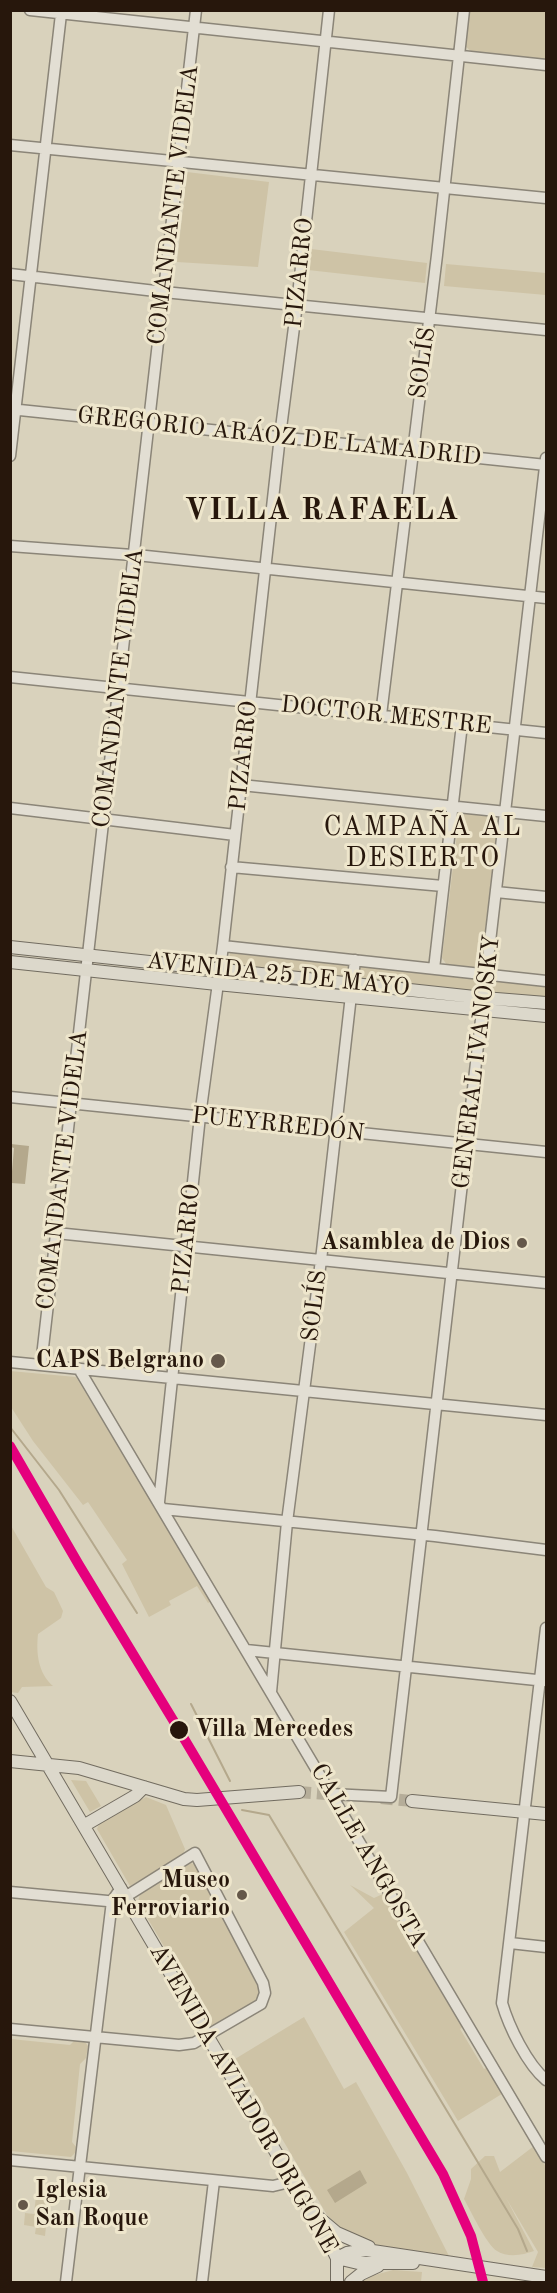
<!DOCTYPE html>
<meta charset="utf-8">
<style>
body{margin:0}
#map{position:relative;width:557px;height:2293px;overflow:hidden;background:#d9d2bc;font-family:"Old Standard TT",serif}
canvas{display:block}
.frame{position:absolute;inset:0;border:12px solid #27170c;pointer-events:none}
</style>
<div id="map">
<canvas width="557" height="2293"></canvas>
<div class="frame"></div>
</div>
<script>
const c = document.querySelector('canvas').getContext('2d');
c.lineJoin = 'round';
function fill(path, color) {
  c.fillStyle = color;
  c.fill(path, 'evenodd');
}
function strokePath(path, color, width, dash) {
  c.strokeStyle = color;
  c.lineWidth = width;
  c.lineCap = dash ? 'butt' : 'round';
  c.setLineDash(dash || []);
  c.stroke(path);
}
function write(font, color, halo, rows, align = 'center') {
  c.font = font + ' "Old Standard TT",serif';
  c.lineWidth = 6;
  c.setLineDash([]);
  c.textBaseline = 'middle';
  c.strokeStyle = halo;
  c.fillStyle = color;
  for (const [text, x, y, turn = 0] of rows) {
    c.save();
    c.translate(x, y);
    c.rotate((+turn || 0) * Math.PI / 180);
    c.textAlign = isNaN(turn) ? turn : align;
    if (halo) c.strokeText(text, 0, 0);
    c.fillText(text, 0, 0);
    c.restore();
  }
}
const green = new Path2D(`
 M 468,11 L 546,11 L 546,60 L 472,52 L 465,46 Z
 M 187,172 L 269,182 L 258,267 L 177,262 Z
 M 311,249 L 427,263 L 425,283 L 308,270 Z
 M 446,264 L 546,273 L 546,295 L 444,286 Z
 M 466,813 L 492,817 L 498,823 L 481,963 L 474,968 L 447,965 L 442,958 L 459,817 Z
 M 230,953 L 348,965 L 347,979 L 228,967 Z
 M 360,966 L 479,978 L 477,992 L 358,980 Z
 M 492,980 L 546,985 L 546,999 L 490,993 Z
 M 10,1371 L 76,1377 L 212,1601 L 208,1603 L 197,1586 L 169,1601 L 171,1605 L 149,1617 L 122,1564 L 127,1560 L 88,1502 L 83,1505 L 33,1441 L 11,1407 Z
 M 10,1524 L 46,1587 L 54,1592 L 63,1611 L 61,1618 L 38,1634 C 36,1653 38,1673 53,1686 L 22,1687 L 18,1693 L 10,1692 Z
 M 71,1780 L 86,1781 L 101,1806 L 90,1812 Z
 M 146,1797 L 166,1805 L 185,1849 L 183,1855 L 130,1886 L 97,1829 L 99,1824 Z
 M 191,1863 L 196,1865 L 261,1993 L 259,2001 L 214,2026 L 210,2025 L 138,1902 L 140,1894 Z
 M 350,1885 L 374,1898 L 385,1893 L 465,2025 L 460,2029 L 484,2069 L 490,2066 L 505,2092 L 458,2121 L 344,1932 L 374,1908 Z
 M 304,2017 L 344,2089 L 356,2082 L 407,2173 L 449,2256 C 402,2251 362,2251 327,2215 L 235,2059 Z
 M 11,2039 L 70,2045 L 74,2041 L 85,2042 L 88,2046 L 86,2058 L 80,2064 L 72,2142 L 76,2147 L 75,2153 L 71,2157 L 11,2151 Z
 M 534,2146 L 546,2167 L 546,2268 L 532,2267 L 538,2252 L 506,2198 L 534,2251 C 523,2255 508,2258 497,2251 C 486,2244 471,2211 464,2199 L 471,2179 L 471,2169 L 485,2156 L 494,2156 L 500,2172 Z
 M 36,2196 L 49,2197 L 45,2236 L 35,2234 L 36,2227 L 24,2225 L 25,2213 L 34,2214 Z
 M 393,2270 L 422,2272 L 421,2282 L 362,2282 L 371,2276 Z`);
const water = new Path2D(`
 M 11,1144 L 29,1146 L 25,1184 L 11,1183 L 14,1148 L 11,1147 Z
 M 360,2170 L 367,2183 L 335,2203 L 327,2190 Z`);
const stream = new Path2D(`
 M 10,1427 L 59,1490 L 137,1613
 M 191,1704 L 230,1781
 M 242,1810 L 269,1815 L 518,2229 L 527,2251`);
const majorTunnel = new Path2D(`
 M 299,1792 L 339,1795
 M 381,1798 L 412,1801`);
const minor = new Path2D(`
 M 30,10 L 546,65
 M 10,145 L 546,198
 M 10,274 L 164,292 L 546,330
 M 10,409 L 546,465
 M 10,456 L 61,14
 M 10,546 L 146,556 L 546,598
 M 10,677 L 546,733
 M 381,715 L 437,255 L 464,10
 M 241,785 L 546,816
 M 10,808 L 235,835
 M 231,867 L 443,886
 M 496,892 L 546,897
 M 223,946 L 546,981
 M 434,969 L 462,724
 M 10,1097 L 546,1152
 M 56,1233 L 546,1283
 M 10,1362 L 546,1415
 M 41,1365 L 196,10
 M 79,1369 L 546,2157
 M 159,1502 L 200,1116 L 223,946 L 280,436 L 297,304 L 329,10
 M 163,1509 L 435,1536 L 546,1550
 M 546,1628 L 502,2003 C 509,2027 527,2064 546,2080
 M 246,1650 L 546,1681
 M 271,1692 L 287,1522 L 321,1260 L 355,960
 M 332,1794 L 391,1797 L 546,458
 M 10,1892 L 118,1902
 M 510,1943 L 546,1947
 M 10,2029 L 179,2045 L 194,2043 L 261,2004 L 265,1993 L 263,1983 L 195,1853 L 125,1897
 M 10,2160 L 273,2186 L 294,2181
 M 66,2282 L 112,1901 L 121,1888
 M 202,2282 L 214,2181`);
const major = new Path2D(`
 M 10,947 L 484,998 L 546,1003
 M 10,962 L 217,984 L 546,1016
 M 10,1701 L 330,2244 L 337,2258 L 337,2282
 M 10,1761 L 79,1768 L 184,1799 L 197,1800 L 299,1792
 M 412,1801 L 546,1814
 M 85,1825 L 135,1796 L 144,1787
 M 318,2217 L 337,2233 L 369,2247
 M 337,2258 L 347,2253 L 366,2250 L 546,2277
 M 337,2258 L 358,2263 L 413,2263
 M 351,2282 L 361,2274 L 378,2266`);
const rail1 = new Path2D(`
 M 10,1446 L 79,1565 L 173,1720 L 443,2174 L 471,2236 L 483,2282`);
const markers = [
 [522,1243,6,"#65584a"],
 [218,1361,8,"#65584a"],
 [179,1730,10,"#27170c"],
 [242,1895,6,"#65584a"],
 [23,2205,6,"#65584a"]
];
const streetNames = [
 ["COMANDANTE VIDELA",174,205,-83],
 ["PIZARRO",300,273,-84],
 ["SOLÍS",423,363,-82],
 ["GREGORIO ARÁOZ DE LAMADRID",279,437,6],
 ["COMANDANTE VIDELA",119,688,-83],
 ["DOCTOR MESTRE",386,716,6],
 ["PIZARRO",244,756,-84],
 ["AVENIDA 25 DE MAYO",278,975,6],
 ["GENERAL IVANOSKY",477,1062,-83],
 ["PUEYRREDÓN",278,1125,6],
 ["COMANDANTE VIDELA",63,1170,-83],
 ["PIZARRO",187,1239,-84],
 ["SOLÍS",315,1306,-83],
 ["CALLE ANGOSTA",368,1856,60],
 ["AVENIDA AVIADOR ORIGONE",243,2099,60]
];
const poiNames = [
 ["Asamblea de Dios",510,1243],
 ["CAPS Belgrano",204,1361],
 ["Museo",230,1881],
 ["Ferroviario",230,1909],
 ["Iglesia",35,2191,"left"],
 ["San Roque",35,2219,"left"]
];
const stopNames = [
 ["Villa Mercedes",195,1730]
];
const quarterNames = [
 ["CAMPAÑA AL",423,828],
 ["DESIERTO",423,859]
];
const districtNames = [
 ["VILLA RAFAELA",322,511]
];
fill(green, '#cec3a6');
fill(water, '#b4a88c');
strokePath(stream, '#b4a88c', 2);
strokePath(majorTunnel, '#b5ad99', 12, [12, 6]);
strokePath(minor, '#8b8578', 13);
strokePath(major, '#726c60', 14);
strokePath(minor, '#e2ded3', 10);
strokePath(major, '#dcd8cb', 12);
strokePath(rail1, '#e5007d', 10);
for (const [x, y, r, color] of markers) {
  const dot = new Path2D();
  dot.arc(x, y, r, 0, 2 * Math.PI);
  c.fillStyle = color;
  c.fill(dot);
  strokePath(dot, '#eee6cc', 2);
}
write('24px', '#27170c', '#eee6cc', streetNames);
write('bold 24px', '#27170c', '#eee6cc', poiNames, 'right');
write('bold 24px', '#27170c', '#eee6cc', stopNames, 'left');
c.letterSpacing = '1.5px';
write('27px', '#27170c', '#eee6cc', quarterNames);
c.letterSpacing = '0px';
c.letterSpacing = '1.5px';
write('bold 30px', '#27170c', '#eee6cc', districtNames);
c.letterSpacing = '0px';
</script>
